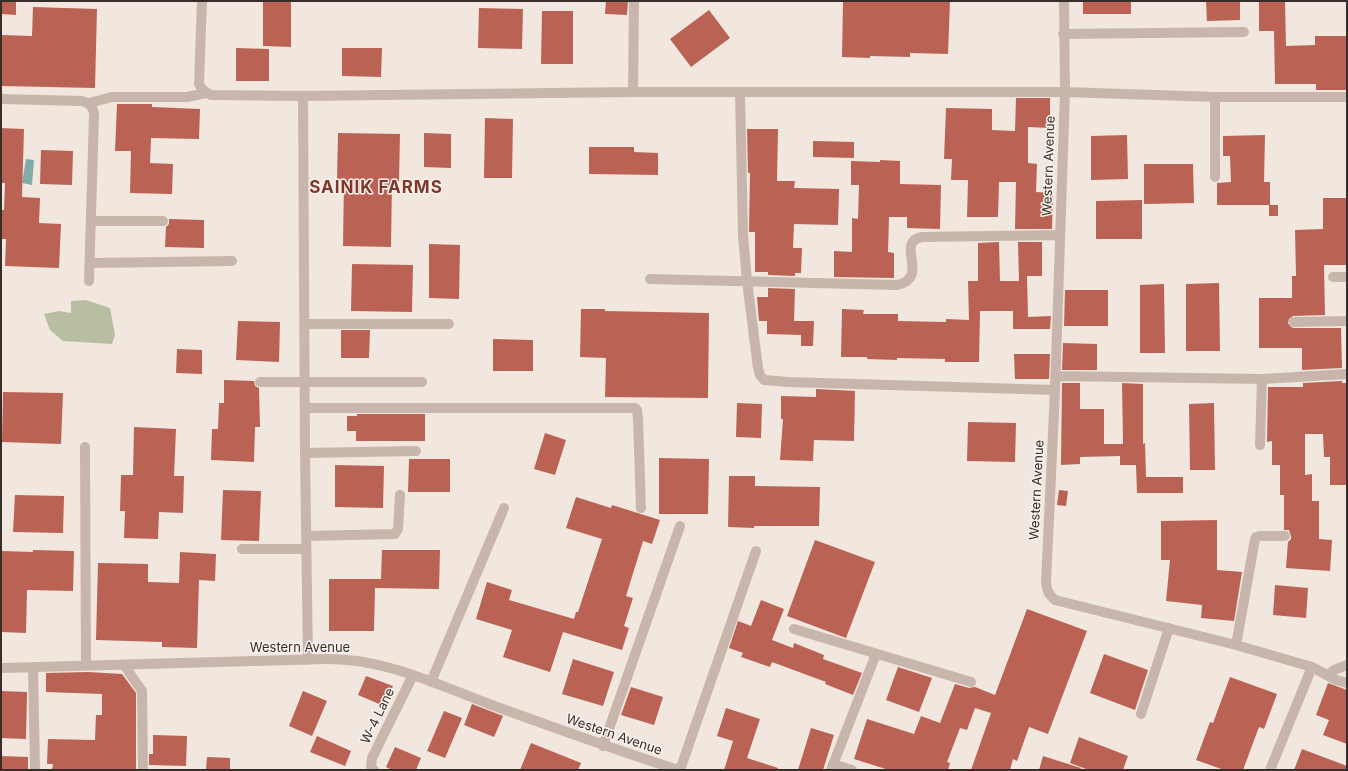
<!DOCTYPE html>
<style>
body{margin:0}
#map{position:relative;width:1348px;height:771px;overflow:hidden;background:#f1e7df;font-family:Inter,sans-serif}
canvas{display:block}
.frame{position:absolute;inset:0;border:2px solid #372d2a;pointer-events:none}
</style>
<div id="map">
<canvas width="1348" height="771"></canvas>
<div class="frame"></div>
</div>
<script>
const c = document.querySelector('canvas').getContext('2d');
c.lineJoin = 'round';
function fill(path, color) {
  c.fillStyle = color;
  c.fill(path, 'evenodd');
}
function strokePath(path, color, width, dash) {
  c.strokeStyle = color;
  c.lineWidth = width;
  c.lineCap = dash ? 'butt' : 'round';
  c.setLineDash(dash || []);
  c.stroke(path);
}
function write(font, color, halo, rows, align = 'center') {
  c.font = font + ' Inter,sans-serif';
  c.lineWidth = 3;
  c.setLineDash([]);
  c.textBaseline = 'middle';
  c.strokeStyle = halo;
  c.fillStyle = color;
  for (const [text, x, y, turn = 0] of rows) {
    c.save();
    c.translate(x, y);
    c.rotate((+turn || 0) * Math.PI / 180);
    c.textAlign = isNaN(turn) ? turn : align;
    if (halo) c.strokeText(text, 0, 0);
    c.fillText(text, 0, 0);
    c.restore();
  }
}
const green = new Path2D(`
 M 86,300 L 110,308 L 115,335 L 112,344 L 63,341 L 50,330 L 44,314 L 59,311 L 71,313 L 71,301 Z`);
const water = new Path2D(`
 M 26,159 L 34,160 L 32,185 L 22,183 Z`);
const building = new Path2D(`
 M 1,1 L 16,1 L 16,15 L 1,14 Z
 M 263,1 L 291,1 L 291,47 L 263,46 Z
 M 606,1 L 628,1 L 627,15 L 605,14 Z
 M 843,1 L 950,1 L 948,54 L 910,53 L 910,57 L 870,56 L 870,58 L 842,57 Z
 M 1083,1 L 1131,1 L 1131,14 L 1083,14 Z
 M 1206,1 L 1240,1 L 1240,20 L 1207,21 Z
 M 1259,1 L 1285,1 L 1286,46 L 1315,45 L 1315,36 L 1347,36 L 1347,90 L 1316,90 L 1316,84 L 1275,84 L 1274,31 L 1259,31 Z
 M 33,7 L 97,9 L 95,88 L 1,86 L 1,35 L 32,36 Z
 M 479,8 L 523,9 L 522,49 L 478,48 Z
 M 709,10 L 730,38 L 691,67 L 670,39 Z
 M 542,11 L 573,11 L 573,64 L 541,64 Z
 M 236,48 L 269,49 L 269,81 L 236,81 Z
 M 342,48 L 382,48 L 381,77 L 342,76 Z
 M 1016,98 L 1050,98 L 1050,128 L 1028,127 L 1028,163 L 1037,164 L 1036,192 L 1053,193 L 1052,229 L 1015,229 L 1016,182 L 999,182 L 998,217 L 967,217 L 968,180 L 951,180 L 952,159 L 944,159 L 946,108 L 992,109 L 992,130 L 1015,131 Z
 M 117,104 L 152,104 L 152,107 L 200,109 L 199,139 L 151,138 L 150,163 L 173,164 L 172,194 L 130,193 L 131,151 L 115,151 Z
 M 485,118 L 513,119 L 512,178 L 484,178 Z
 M 1,128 L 24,129 L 22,197 L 40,198 L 39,223 L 61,224 L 59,268 L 5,266 L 6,239 L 1,239 L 1,210 L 4,210 L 5,183 L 1,183 Z
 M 747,129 L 778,129 L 777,181 L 795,181 L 794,188 L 839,189 L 838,225 L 794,224 L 793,248 L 802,248 L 801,273 L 795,273 L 795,276 L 768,275 L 768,272 L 755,272 L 755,232 L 749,232 L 750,173 L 748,173 Z
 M 338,133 L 400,134 L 399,181 L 392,181 L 391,247 L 343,246 L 344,180 L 337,180 Z
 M 424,133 L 451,134 L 451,168 L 424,167 Z
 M 1127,135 L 1128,179 L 1091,180 L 1091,136 Z
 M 1265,135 L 1264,182 L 1270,182 L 1270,205 L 1217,205 L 1217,183 L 1231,182 L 1230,156 L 1223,156 L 1223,136 Z
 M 813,141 L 854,142 L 854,158 L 813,157 Z
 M 589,147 L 634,147 L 634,152 L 658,153 L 658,175 L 589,174 Z
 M 41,150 L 73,151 L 72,185 L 40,184 Z
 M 880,160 L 900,161 L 900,184 L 941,185 L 940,229 L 907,228 L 907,217 L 889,217 L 888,252 L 894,253 L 894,278 L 834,277 L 834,251 L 852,252 L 852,218 L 858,219 L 859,185 L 851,185 L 851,161 L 880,162 Z
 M 1144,164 L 1193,164 L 1194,203 L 1144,204 Z
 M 1323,198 L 1347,198 L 1346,265 L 1324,265 L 1325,315 L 1293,316 L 1289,319 L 1288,323 L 1291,327 L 1294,328 L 1341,328 L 1342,368 L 1302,370 L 1302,348 L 1259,348 L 1259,298 L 1292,298 L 1292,276 L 1296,276 L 1295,230 L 1323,229 Z
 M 1142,200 L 1142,239 L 1096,239 L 1096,201 Z
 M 1269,205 L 1278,205 L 1278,216 L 1269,216 Z
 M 169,219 L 204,220 L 204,248 L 165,247 L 166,227 L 169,224 Z
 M 999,242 L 1000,281 L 1019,281 L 1018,242 L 1042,242 L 1042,276 L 1027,276 L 1028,317 L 1051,316 L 1050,329 L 1013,329 L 1013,311 L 980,311 L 979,362 L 945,362 L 945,359 L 897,358 L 897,360 L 867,359 L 867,357 L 841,357 L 842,309 L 864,310 L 863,314 L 898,314 L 898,321 L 946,322 L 946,319 L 969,320 L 968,281 L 978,281 L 978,243 Z
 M 429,244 L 460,245 L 459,299 L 429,298 Z
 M 352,264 L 413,265 L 412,312 L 351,311 Z
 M 1219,283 L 1220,351 L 1186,351 L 1186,284 Z
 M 1164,284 L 1165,353 L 1140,353 L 1140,285 Z
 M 768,288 L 795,289 L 794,321 L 814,321 L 813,346 L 801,346 L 801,335 L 767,334 L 767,321 L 759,321 L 757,297 L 768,297 Z
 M 1065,290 L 1108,290 L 1108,326 L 1064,326 Z
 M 581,309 L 605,309 L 605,311 L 709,313 L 708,398 L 605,397 L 606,358 L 580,357 Z
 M 238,321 L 280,322 L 279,362 L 236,360 Z
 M 341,330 L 370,330 L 369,358 L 341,358 Z
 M 493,339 L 533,340 L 533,371 L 493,371 Z
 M 1063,343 L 1097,344 L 1097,370 L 1062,370 Z
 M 177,349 L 202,350 L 202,374 L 176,373 Z
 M 1014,354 L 1050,354 L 1049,379 L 1015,379 Z
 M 224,380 L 254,381 L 255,386 L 259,388 L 260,427 L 255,427 L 254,462 L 211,460 L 212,429 L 218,429 L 219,403 L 224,403 Z
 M 1342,381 L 1342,383 L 1347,383 L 1347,485 L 1330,485 L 1330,457 L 1324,457 L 1323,434 L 1305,434 L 1305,475 L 1312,474 L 1312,501 L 1319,501 L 1319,539 L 1332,540 L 1330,571 L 1286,568 L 1288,542 L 1291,539 L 1291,536 L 1289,530 L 1284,530 L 1284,495 L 1280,495 L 1280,465 L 1272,465 L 1272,441 L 1267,442 L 1268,387 L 1303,387 L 1303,383 Z
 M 1062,383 L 1080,383 L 1080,409 L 1104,409 L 1104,444 L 1123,444 L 1122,383 L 1143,384 L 1143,444 L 1145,443 L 1146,477 L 1183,477 L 1183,493 L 1137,493 L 1136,465 L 1120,465 L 1120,456 L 1080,457 L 1080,464 L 1061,465 Z
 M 816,389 L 855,391 L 854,441 L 814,440 L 813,461 L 780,460 L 783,419 L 781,419 L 781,396 L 816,397 Z
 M 3,392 L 63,393 L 61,444 L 2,442 Z
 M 737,403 L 762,404 L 761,438 L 736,437 Z
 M 1214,403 L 1215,470 L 1190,470 L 1189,404 Z
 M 357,414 L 425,414 L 425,441 L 356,441 L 356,431 L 347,431 L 347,416 L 357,416 Z
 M 968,422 L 1016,423 L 1015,462 L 967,461 Z
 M 134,427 L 176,429 L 174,476 L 184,476 L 183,513 L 159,512 L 158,539 L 124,538 L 125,511 L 120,511 L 121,475 L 133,475 Z
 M 545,433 L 566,440 L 555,475 L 534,469 Z
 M 659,458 L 709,459 L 708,514 L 659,514 Z
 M 409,459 L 450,459 L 450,492 L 408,492 Z
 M 335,465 L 384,466 L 383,508 L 335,507 Z
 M 729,476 L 755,476 L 755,486 L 820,487 L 819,526 L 754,526 L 754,528 L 728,527 Z
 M 223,490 L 261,491 L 259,541 L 221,540 Z
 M 1059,490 L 1068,491 L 1066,506 L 1057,505 Z
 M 15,495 L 64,496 L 63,533 L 13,532 Z
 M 576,497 L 611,508 L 612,505 L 660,520 L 652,544 L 643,541 L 626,596 L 633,598 L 624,626 L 629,628 L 622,650 L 563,632 L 550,672 L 503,657 L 512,630 L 476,619 L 487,582 L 512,590 L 509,600 L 574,619 L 576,612 L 578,612 L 602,539 L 566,528 Z
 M 1217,520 L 1217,570 L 1242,572 L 1234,621 L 1201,618 L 1202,605 L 1166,601 L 1170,560 L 1161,560 L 1161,521 Z
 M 815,540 L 875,562 L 846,638 L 787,616 Z
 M 33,550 L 74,551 L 73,591 L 27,590 L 26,633 L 1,632 L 1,551 L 33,552 Z
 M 382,550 L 440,550 L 439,589 L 375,588 L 374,631 L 329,631 L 329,579 L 381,579 Z
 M 180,552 L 216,554 L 215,581 L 199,580 L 197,648 L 162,647 L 162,642 L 96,640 L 98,563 L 148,564 L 148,582 L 179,583 Z
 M 1275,585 L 1308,588 L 1306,618 L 1273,615 Z
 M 761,600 L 784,609 L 772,640 L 793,648 L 794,643 L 824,655 L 823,659 L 862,673 L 853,695 L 825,684 L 826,682 L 772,662 L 770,667 L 741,657 L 743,653 L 729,648 L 738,621 L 751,626 Z
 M 1027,609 L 1087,631 L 1048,734 L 1029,727 L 1017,761 L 1013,759 L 1010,770 L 971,770 L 991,713 L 975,708 L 967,730 L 960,728 L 947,762 L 950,763 L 948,770 L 889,770 L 854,759 L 867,719 L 914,734 L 921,716 L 940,723 L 955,684 L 969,688 L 975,687 L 995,695 Z
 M 1104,654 L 1148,670 L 1135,710 L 1090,693 Z
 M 573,659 L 614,672 L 603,706 L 562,694 Z
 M 898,667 L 932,678 L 919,712 L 886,700 Z
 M 88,672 L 122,674 L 136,693 L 136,770 L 52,770 L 53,764 L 47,764 L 48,739 L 95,740 L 96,715 L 102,715 L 102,694 L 46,692 L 46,673 Z
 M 366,676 L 393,686 L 384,706 L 358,695 Z
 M 1230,677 L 1277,694 L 1264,729 L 1259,727 L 1243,770 L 1224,770 L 1196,760 L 1210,722 L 1213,723 Z
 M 1328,683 L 1347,690 L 1347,744 L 1323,735 L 1329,720 L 1316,715 Z
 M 631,687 L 663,697 L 654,725 L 621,715 Z
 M 1,691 L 27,692 L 26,739 L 1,738 Z
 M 303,691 L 327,701 L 312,736 L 289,726 Z
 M 472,704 L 503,716 L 494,737 L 464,725 Z
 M 726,708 L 760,719 L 747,758 L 778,768 L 778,770 L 724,770 L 733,741 L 717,736 Z
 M 444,711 L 462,718 L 445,758 L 427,751 Z
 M 811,728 L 834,735 L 823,770 L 798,770 Z
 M 153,735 L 187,736 L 186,766 L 149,765 L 149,754 L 153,754 Z
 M 317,736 L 351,751 L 345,766 L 310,752 Z
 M 1079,737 L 1128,756 L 1123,770 L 1089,770 L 1070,763 Z
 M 531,743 L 581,763 L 578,770 L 520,770 Z
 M 395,747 L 421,758 L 416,770 L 392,770 L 386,767 Z
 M 1302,749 L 1347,766 L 1347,770 L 1294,770 Z
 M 1,756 L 28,757 L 28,770 L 1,770 Z
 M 1043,756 L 1081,768 L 1080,770 L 1039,770 Z
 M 207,757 L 230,758 L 230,770 L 206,770 Z`);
const minor = new Path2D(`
 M 202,1 L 199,84 C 202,90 205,92 211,95 L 303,96 L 633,92 L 1065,92 L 1215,97 L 1347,97
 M 1064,1 L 1065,92 L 1055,390 L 1046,583 C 1047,591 1049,595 1055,600 L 1236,645 L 1312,667 L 1270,770
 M 1063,34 L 1244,32
 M 633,92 L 634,1
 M 740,92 L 743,235 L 747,281 L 758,368 L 760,375 L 764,380 L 788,382 L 1055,390
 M 303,96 L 305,453 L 308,660
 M 1,99 L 82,101 C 90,103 93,106 94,115 L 89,281
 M 89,103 L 112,97 L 187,97 L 206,93
 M 1215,177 L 1215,97
 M 91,221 L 163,221
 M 90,263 L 232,261
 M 1333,277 L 1347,277
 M 650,279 L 897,285 C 931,278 894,242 922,237 L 1060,235
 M 1294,322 L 1347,321
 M 304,324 L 449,324
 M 1055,376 L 1262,379 L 1347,374
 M 260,382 L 422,382
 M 305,408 L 635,408 L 637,410 L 638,419 L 641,508
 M 1260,445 L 1262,379
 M 85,447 L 86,666
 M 305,453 L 416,451
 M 306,536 L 395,534 L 398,529 L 400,495
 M 242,549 L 306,549
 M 794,629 L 971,682
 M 1236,645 L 1255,539 L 1256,537 L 1260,536 L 1285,536
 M 124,665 L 142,691 L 143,770
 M 33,667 L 35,770
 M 1312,667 L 1336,680 L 1347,683
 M 1,668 L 326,659 C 383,658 436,684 489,704 C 552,727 614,749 678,770
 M 1328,675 L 1334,670 L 1347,665
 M 431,682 L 504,508
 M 1141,714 L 1169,628
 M 603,746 L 680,526
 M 833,764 L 852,770
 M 374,770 L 371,767 L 372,758 L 413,675
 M 680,770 L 756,551
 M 831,770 L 876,654`);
const streetNames = [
 ["Western Avenue",1049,166,-88],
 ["Western Avenue",1037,490,-87],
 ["Western Avenue",300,648],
 ["W-4 Lane",378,716,-64],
 ["Western Avenue",614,735,19]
];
const districtNames = [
 ["SAINIK FARMS",376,188]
];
fill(green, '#b7bea1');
fill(water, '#81aba9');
fill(building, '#ba6354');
strokePath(minor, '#c8b6ac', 10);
write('13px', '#372d2a', '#f8f1ec', streetNames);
c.letterSpacing = '1px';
write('bold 17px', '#7e372b', '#f8f1ec', districtNames);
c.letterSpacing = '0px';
</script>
